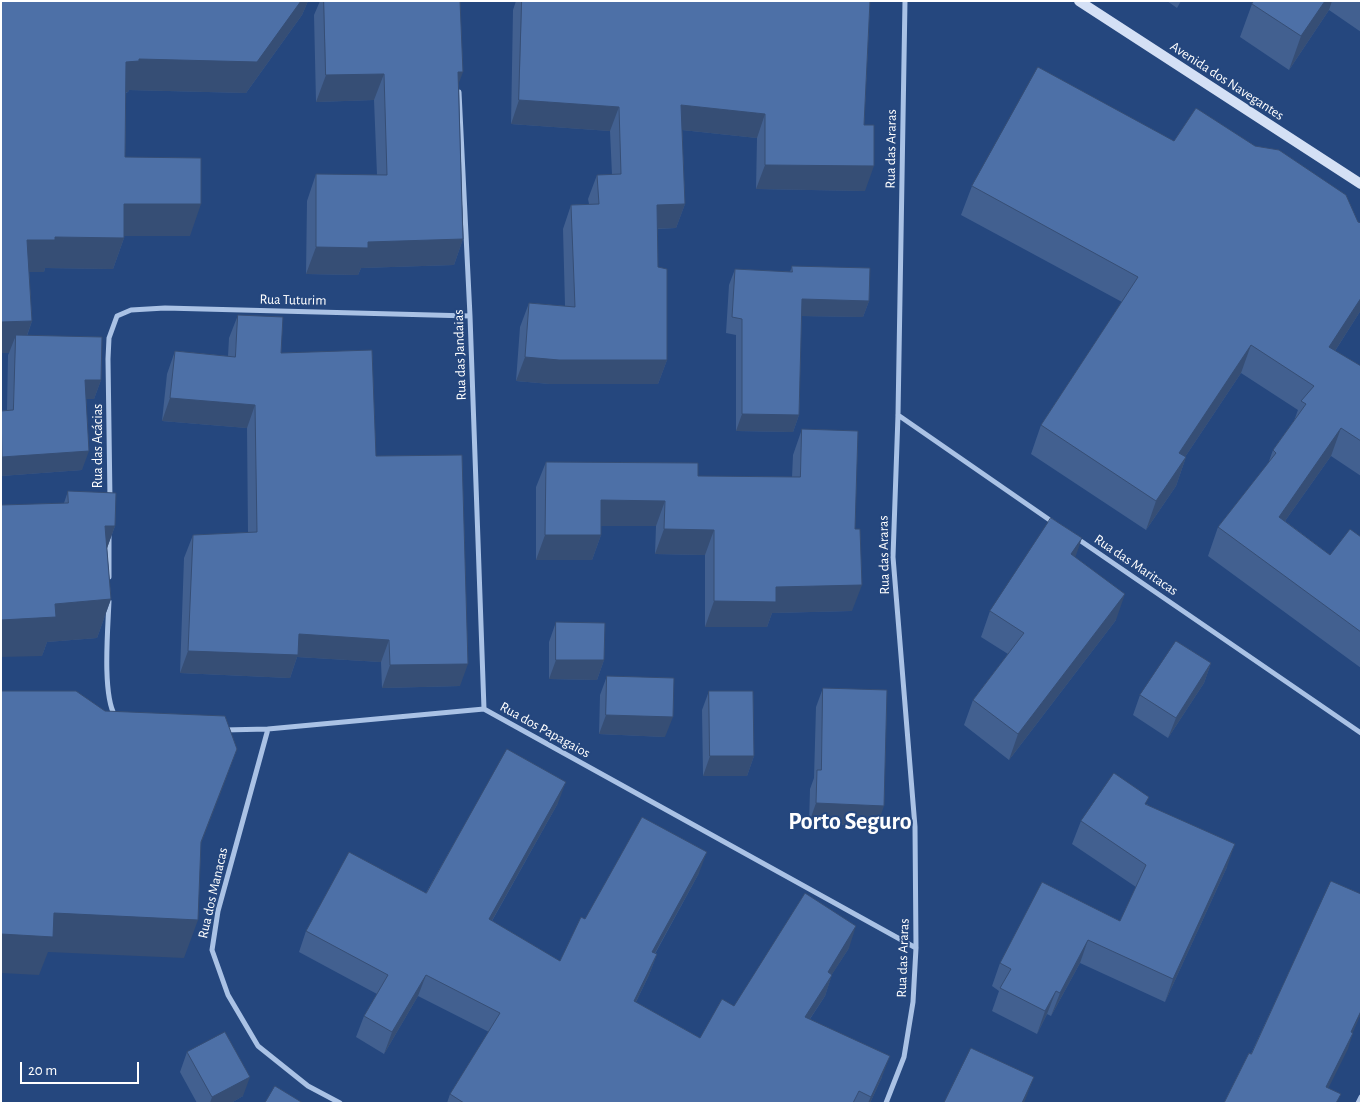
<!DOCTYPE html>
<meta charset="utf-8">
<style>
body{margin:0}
#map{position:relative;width:1362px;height:1104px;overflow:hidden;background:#25477e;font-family:"Alegreya Sans",sans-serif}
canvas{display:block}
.frame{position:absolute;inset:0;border:2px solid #fff;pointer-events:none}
.scale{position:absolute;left:20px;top:1062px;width:119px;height:22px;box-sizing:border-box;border:2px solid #fff;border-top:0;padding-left:6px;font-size:15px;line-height:18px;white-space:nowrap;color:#fff;-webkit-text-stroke:4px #25477e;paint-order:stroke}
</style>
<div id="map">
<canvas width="1362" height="1104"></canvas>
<div class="frame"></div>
<div class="scale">20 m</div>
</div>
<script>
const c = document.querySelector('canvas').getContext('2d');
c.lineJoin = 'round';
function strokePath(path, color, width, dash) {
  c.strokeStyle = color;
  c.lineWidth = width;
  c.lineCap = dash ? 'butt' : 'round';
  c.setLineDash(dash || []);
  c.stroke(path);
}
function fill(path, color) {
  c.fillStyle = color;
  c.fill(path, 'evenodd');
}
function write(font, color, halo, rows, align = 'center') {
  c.font = font + ' "Alegreya Sans",sans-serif';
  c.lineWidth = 4;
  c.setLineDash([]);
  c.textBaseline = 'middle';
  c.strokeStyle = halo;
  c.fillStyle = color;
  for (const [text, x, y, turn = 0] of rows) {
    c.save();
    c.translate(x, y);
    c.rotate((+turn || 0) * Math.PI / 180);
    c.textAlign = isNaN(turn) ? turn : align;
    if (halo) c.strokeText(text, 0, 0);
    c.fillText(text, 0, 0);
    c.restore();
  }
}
const minor = new Path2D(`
 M 459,92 L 470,316 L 484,709
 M 898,415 L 1054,523
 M 110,500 L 108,359 L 109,338 L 117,316 L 131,310 L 165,308 L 470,316
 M 1075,537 L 1361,733
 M 109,577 L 109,536
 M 109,601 C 108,628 102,694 115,716
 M 268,729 L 218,911 L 212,950 L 228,995 L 258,1046 L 308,1086 L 340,1103
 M 224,730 L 268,729 L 484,709 L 916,948
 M 886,1103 L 904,1057 L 913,1002 L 916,948 L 915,827 L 893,557 L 898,415 L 905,1
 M 1358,1103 L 1361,1097`);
const secondary = new Path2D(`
 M 1079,1 L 1361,184`);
const wall = new Path2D(`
 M 1,1 L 308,1 L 302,15 L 246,93 L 129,90 L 128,92 L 126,93 L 125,157 L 190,236 L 124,236 L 124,238 L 113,269 L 45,268 L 44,272 L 29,272 L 32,321 L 27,336 L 101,380 L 94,399 L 86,399 L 82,470 L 1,476 L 1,411 L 7,410 L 8,355 L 9,353 L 1,353 Z
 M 320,1 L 460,1 L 459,83 L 463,239 L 454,265 L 361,268 L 358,275 L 306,274 L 307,201 L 316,174 L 377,175 L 374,100 L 316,102 L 314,15 Z
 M 516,1 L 870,1 L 864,125 L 865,191 L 756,189 L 757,138 L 682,130 L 685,204 L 676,228 L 657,229 L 658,267 L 667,360 L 658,384 L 550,384 L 516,381 L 520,327 L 529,303 L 565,306 L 563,229 L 571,205 L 589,204 L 588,199 L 597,175 L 612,175 L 610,131 L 511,124 L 513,10 Z
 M 1167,1 L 1181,1 L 1177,8 Z
 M 1254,1 L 1361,1 L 1361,32 L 1329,10 L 1289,70 L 1240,37 L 1252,4 Z
 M 1174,141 L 1361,223 L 1361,310 L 1335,351 L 1361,366 L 1361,476 L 1331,456 L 1285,521 L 1330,555 L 1361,537 L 1361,668 L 1208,556 L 1218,527 L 1268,464 L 1273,450 L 1294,421 L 1298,410 L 1241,373 L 1185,457 L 1186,457 L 1176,486 L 1146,530 L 1031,454 L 1041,425 L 1122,302 L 961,215 L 972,186 Z
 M 792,266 L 869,301 L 863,317 L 801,316 L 799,415 L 793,432 L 736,431 L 736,335 L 726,333 L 729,285 L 735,269 L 790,272 Z
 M 238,315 L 281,353 L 376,456 L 460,686 L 382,688 L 381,662 L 297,657 L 290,678 L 180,673 L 184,558 L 193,535 L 248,533 L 247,428 L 162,421 L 167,374 L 175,351 L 228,356 L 229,338 Z
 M 802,429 L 852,611 L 772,613 L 767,627 L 705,627 L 705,555 L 655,554 L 656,526 L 601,526 L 601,535 L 592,560 L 536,560 L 536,487 L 546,462 L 698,476 L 792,477 L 793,455 Z
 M 68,491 L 115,526 L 107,548 L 111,599 L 97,638 L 47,642 L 42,656 L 64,503 Z
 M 1075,557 L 1116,620 L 1009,760 L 964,725 L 973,700 L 1008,654 L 981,637 L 990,611 Z
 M 556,622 L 604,660 L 597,680 L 549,679 L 549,642 Z
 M 1211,663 L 1204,683 L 1168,738 L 1133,715 L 1140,695 Z
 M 607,676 L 665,737 L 599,734 L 600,695 Z
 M 823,688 L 877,826 L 809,823 L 810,789 L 814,778 L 816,707 Z
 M 709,691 L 754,756 L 747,776 L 703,776 L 702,710 Z
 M 558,803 L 492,921 L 560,961 L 585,919 L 699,873 L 655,954 L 657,954 L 649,975 L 636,1002 L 700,1038 L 734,1006 L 849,948 L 832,974 L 825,996 L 810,1019 L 882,1077 L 870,1103 L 447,1103 L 450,1094 L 489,1032 L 418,996 L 384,1054 L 356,1037 L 364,1016 L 377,994 L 299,952 L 306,931 L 426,893 Z
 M 1147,804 L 1227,867 L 1165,1002 L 1080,963 L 1051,1016 L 1047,1014 L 1037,1034 L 992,1011 L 999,991 L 992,986 L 1000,963 L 1120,921 L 1136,887 L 1072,844 L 1081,821 Z
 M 187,1052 L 243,1096 L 231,1103 L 197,1103 L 180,1072 Z`);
const shadedWall = new Path2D(`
 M 301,1 L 308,1 L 302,15 L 246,93 L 129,90 L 128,92 L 115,93 L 126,62 L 139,59 Z
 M 1325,1 L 1332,1 L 1329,10 L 1289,70 L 1301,36 Z
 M 458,72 L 463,72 L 453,99 Z
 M 384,74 L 374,100 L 316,102 L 326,75 Z
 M 519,100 L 619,107 L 610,131 L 511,124 Z
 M 681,105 L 765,114 L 757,138 L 673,129 Z
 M 765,165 L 874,166 L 865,191 L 756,189 Z
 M 124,204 L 201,204 L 190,236 L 113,236 Z
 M 685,204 L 676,228 L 648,229 L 657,205 Z
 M 55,237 L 124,238 L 113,269 L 45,268 L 44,272 L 16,272 L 27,240 Z
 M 463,239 L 454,265 L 361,268 L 358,275 L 306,274 L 316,247 L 368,242 Z
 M 1361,298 L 1361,310 L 1319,376 L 1329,347 Z
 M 802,299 L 869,301 L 863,317 L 796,316 Z
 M 32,321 L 21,352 L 16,335 L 9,353 L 1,353 L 1,322 Z
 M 1251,345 L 1241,373 L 1169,481 L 1179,453 Z
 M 525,357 L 667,360 L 658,384 L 550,384 L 516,381 Z
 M 85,380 L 101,380 L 94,399 L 78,399 Z
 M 170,398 L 255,405 L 247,428 L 162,421 Z
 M 742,414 L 799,415 L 793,432 L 736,431 Z
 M 1341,428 L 1331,456 L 1268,545 L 1279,517 Z
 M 89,451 L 82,470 L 1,476 L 2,457 Z
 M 1186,457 L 1176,486 L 1146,530 L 1156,501 Z
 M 601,500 L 665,501 L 656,526 L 592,526 Z
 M 105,526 L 115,526 L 101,565 Z
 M 664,529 L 714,530 L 705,555 L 655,554 Z
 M 545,535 L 601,535 L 592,560 L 536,560 Z
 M 1082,538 L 1073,564 L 1071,554 Z
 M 862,585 L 852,611 L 772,613 L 767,627 L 705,627 L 714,601 L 776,587 Z
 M 1125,594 L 1116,620 L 1009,760 L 1018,734 Z
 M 111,599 L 97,638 L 47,642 L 42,656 L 1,657 L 1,620 L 55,604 Z
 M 299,634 L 389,640 L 381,662 L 297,657 L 290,678 L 180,673 L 188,651 Z
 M 556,660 L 604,660 L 597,680 L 549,679 Z
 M 1211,663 L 1204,683 L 1168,738 L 1176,718 Z
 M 468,664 L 460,686 L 382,688 L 390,665 Z
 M 606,715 L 673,717 L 665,737 L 599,734 Z
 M 237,749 L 223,787 L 187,880 L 201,842 Z
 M 710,756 L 754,756 L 747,776 L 703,776 Z
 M 566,782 L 558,803 L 481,940 L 489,919 Z
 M 816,803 L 884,806 L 877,826 L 809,823 Z
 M 1235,844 L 1227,867 L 1165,1002 L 1173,979 Z
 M 707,852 L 699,873 L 644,973 L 652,952 Z
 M 54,913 L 198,920 L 184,958 L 48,952 L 39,975 L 1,973 L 1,934 Z
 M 856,926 L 849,948 L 820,993 L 828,972 Z
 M 1088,940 L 1080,963 L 1051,1016 L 1060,993 Z
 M 657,954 L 649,975 L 626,1022 L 634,1001 Z
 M 426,975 L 418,996 L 384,1054 L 392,1032 Z
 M 832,975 L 825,996 L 797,1038 L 805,1017 Z
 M 1056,991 L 1047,1014 L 1037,1034 L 1045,1011 Z
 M 1361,1011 L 1361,1014 L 1346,1048 L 1351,1032 Z
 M 1353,1033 L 1348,1049 L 1321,1103 L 1326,1087 Z
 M 890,1056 L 882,1077 L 870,1103 L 868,1103 Z
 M 250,1077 L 243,1096 L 231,1103 L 210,1103 L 212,1097 Z
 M 1034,1077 L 1024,1103 L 1022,1103 Z`);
const building = new Path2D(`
 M 1,1 L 301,1 L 257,62 L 139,59 L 139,61 L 126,62 L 125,157 L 201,158 L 201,204 L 124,204 L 124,238 L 55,237 L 55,240 L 27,240 L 32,321 L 1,322 Z
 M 324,1 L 460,1 L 463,72 L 458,72 L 463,239 L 368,242 L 368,248 L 316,247 L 316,174 L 387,175 L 384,74 L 326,75 Z
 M 522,1 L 870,1 L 864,125 L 874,125 L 874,166 L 765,165 L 765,114 L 681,105 L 685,204 L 657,205 L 658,267 L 667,269 L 667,360 L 559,360 L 525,357 L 529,303 L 575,307 L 571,205 L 599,204 L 597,175 L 621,174 L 619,107 L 519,100 Z
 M 1254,1 L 1325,1 L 1301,36 L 1252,4 Z
 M 1038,67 L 1174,141 L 1196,108 L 1255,146 L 1279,150 L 1346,195 L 1358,222 L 1361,223 L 1361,298 L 1329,347 L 1361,366 L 1361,441 L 1341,428 L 1279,517 L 1330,555 L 1350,529 L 1361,537 L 1361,632 L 1218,527 L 1276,453 L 1273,450 L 1306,404 L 1301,401 L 1314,386 L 1251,345 L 1179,453 L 1186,457 L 1156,501 L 1041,425 L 1138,277 L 972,186 Z
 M 792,266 L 870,268 L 869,301 L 802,299 L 799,415 L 742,414 L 742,319 L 732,317 L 735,269 L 792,272 Z
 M 238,315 L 283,317 L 281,353 L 372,350 L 376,456 L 462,455 L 468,664 L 390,665 L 389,640 L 299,634 L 298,655 L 188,651 L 193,535 L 257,532 L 255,405 L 170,398 L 175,351 L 235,357 Z
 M 16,335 L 102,337 L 101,380 L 85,380 L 89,451 L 2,457 L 1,411 L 13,410 Z
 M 802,429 L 858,431 L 855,529 L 860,529 L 862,585 L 776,587 L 776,602 L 714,601 L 714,530 L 664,529 L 665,501 L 601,500 L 601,535 L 545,535 L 546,462 L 698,463 L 698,476 L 800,477 Z
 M 68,491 L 116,493 L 115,526 L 105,526 L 111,599 L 55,604 L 56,617 L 1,620 L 1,505 L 68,503 Z
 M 1051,518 L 1082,538 L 1071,554 L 1125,594 L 1018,734 L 973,700 L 1024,633 L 990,611 Z
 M 556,622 L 605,623 L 604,660 L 556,660 Z
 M 1176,641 L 1211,663 L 1176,718 L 1140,695 Z
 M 607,676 L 674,678 L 673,717 L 606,715 Z
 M 823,688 L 887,690 L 884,806 L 816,803 L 817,770 L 821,770 Z
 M 1,691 L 76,691 L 105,711 L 225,716 L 237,749 L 201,842 L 198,920 L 54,913 L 53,937 L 1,934 Z
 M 709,691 L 753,691 L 754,756 L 710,756 Z
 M 507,749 L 566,782 L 489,919 L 560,961 L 581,917 L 585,919 L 642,817 L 707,852 L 652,952 L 657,954 L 634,1001 L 700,1038 L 722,999 L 734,1006 L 805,893 L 856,926 L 828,972 L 832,975 L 805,1017 L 890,1056 L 871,1097 L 859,1091 L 853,1103 L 464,1103 L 450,1094 L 500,1013 L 426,975 L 392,1032 L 364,1016 L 388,975 L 306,931 L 349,852 L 426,893 Z
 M 1114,773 L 1149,797 L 1145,804 L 1235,844 L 1173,979 L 1088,940 L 1060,993 L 1056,991 L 1045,1011 L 1000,988 L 1011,969 L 1000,963 L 1042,882 L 1120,921 L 1146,865 L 1081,821 Z
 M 1331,881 L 1361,894 L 1361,1011 L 1351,1032 L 1353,1033 L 1326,1087 L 1341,1094 L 1336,1103 L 1224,1103 L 1249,1053 L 1251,1054 Z
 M 225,1032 L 250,1077 L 212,1097 L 187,1052 Z
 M 971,1048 L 1034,1077 L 1022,1103 L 944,1103 Z
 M 275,1086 L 303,1103 L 265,1103 Z`);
const streetNames = [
 ["Avenida dos Navegantes",1227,81,33],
 ["Rua das Araras",891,149,-89],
 ["Rua Tuturim",293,300,1],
 ["Rua das Jandaias",460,355,-92],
 ["Rua das Acácias",98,446,-90],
 ["Rua das Araras",884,555,-91],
 ["Rua das Maritacas",1136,565,34],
 ["Rua dos Papagaios",545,730,29],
 ["Rua dos Manacas",213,893,-77],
 ["Rua das Araras",903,958,-88]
];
const townNames = [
 ["Porto Seguro",850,822]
];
strokePath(minor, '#aac2e5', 5);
strokePath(secondary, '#d4e0f5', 10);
fill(wall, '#426090');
fill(shadedWall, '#364e75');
fill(building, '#4d70a7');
strokePath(building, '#364e75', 1);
write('14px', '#fff', '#25477e', streetNames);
write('bold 24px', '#fff', '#25477e', townNames);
</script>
